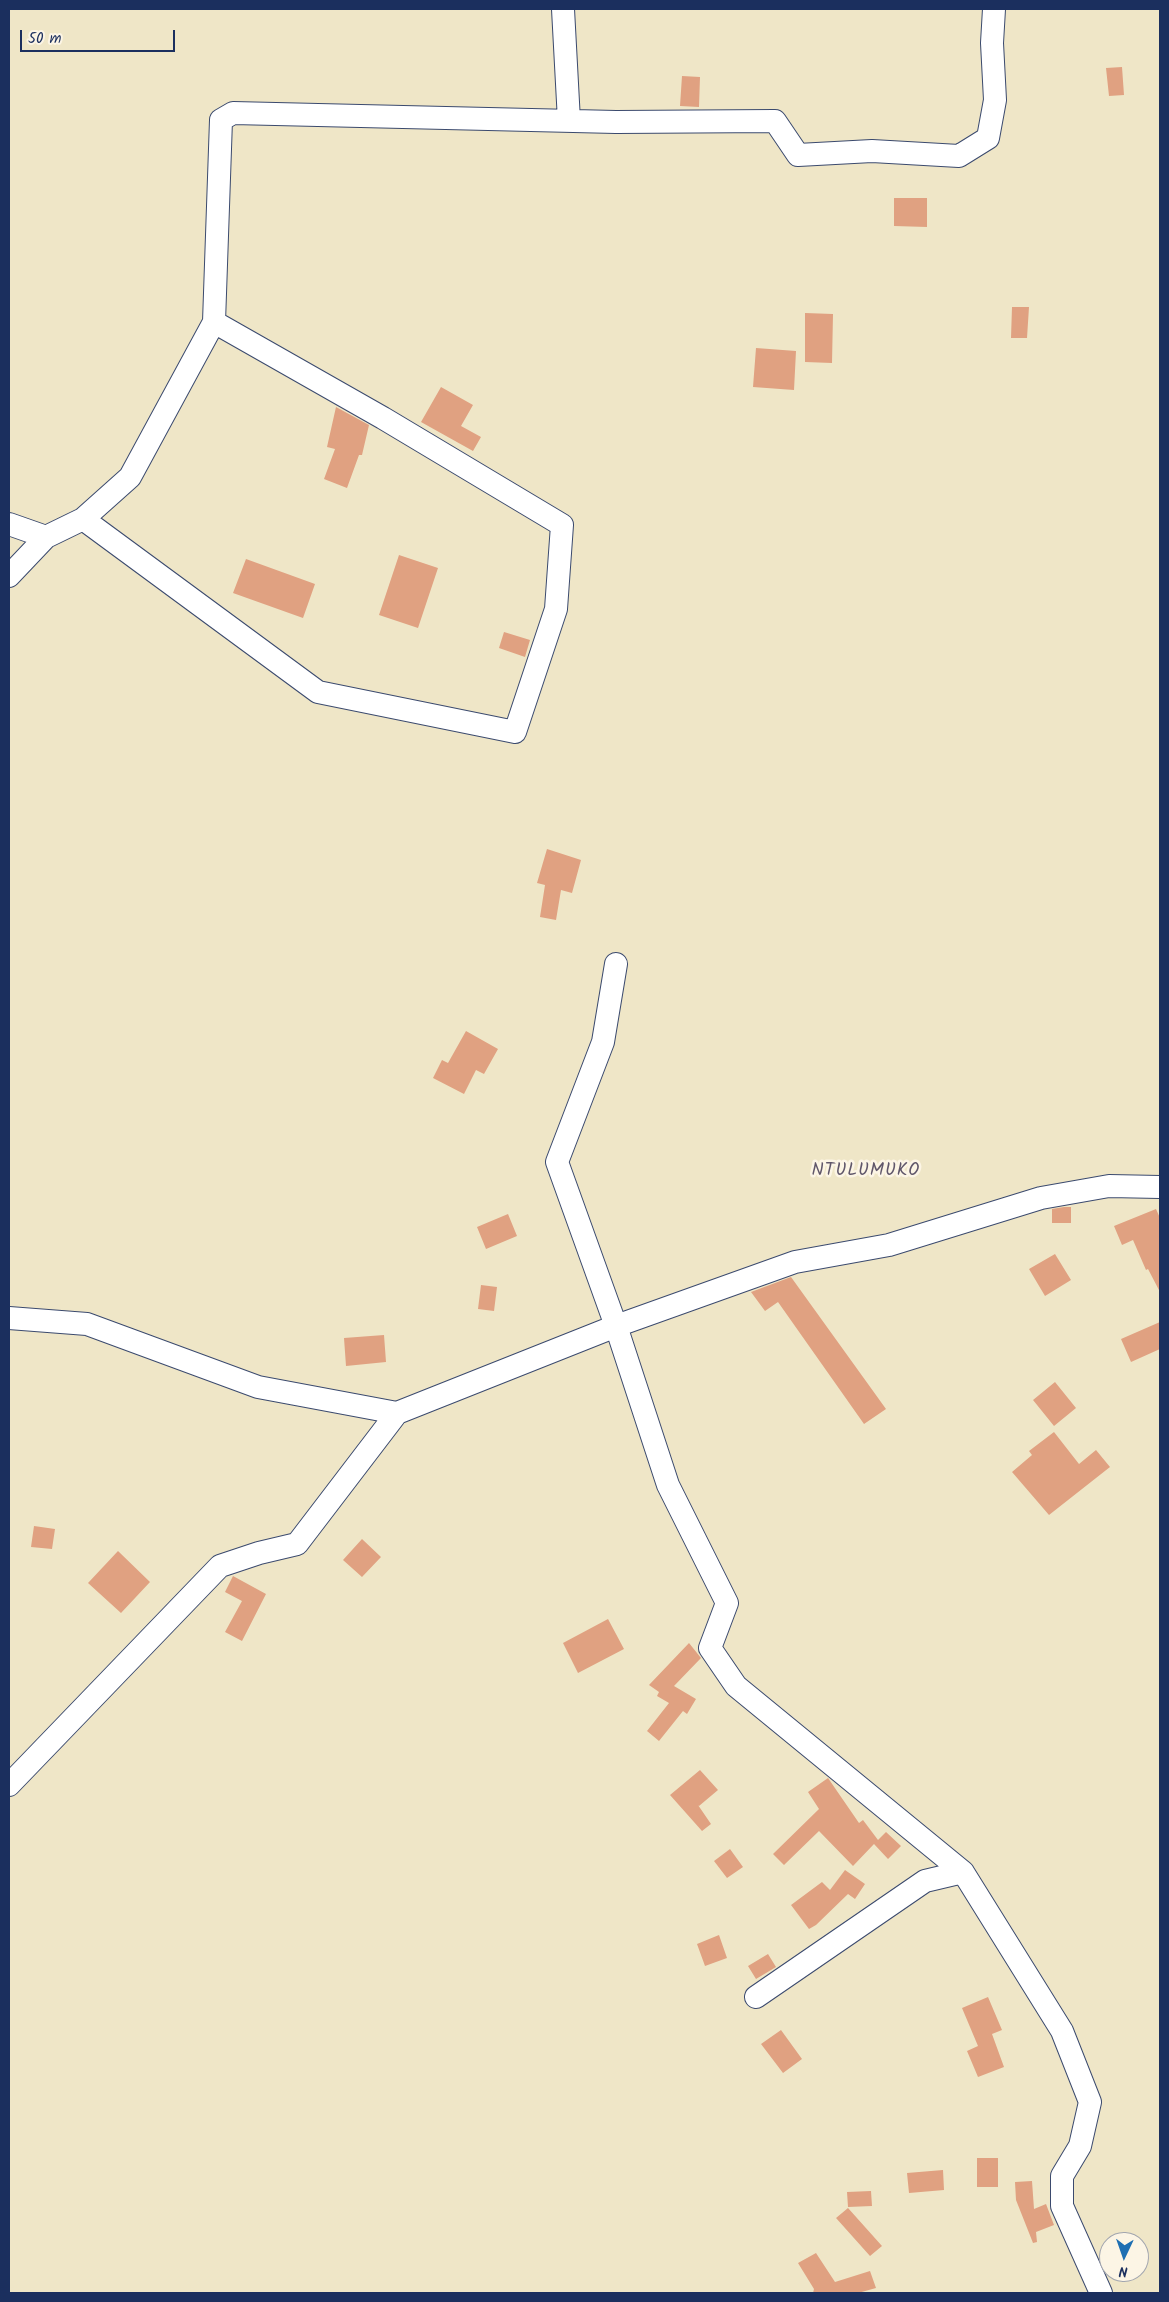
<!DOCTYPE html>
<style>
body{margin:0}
#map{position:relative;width:1169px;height:2302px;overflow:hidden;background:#efe6c7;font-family:Kalam,sans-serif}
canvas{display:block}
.frame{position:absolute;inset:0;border:10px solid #1b2f5e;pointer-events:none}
.north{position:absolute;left:1099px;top:2232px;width:50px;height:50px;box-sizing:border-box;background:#fcf5e5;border:1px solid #a2a6af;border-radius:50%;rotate:183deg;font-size:14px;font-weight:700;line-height:20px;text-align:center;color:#1b2f5e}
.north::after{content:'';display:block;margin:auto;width:18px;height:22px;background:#1f6fb2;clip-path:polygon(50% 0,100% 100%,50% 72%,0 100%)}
.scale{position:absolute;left:20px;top:30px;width:155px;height:22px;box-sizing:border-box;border:2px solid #1b2f5e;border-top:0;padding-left:6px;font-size:15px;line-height:18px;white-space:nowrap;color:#1b2f5e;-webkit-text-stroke:4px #fcf5e5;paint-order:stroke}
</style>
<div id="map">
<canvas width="1169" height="2302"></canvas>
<div class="frame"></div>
<div class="north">N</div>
<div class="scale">50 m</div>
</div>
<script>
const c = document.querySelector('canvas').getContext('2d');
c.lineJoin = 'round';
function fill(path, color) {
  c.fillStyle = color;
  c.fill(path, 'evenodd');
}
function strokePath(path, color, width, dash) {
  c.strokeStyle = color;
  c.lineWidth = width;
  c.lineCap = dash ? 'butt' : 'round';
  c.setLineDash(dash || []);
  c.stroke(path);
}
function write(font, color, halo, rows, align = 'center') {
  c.font = font + ' Kalam,sans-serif';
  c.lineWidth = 5;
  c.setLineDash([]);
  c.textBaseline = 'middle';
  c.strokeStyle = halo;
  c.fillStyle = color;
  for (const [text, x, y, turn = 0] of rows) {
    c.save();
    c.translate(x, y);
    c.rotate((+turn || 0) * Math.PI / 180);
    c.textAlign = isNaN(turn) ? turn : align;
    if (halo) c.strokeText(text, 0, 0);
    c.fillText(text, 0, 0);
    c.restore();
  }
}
const building = new Path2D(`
 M 1122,67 L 1124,95 L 1109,96 L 1106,68 Z
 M 682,76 L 700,77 L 699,107 L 680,106 Z
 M 894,198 L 927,198 L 927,227 L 894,226 Z
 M 1012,307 L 1029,307 L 1027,338 L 1011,338 Z
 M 805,313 L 833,314 L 832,363 L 805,362 Z
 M 756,348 L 796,351 L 794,390 L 753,387 Z
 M 441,387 L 473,405 L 461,426 L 481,437 L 473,451 L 421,422 Z
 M 336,407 L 369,425 L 362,455 L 359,455 L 347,488 L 324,479 L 335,449 L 327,447 Z
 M 399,555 L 438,568 L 418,628 L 379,615 Z
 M 246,559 L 315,584 L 303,618 L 233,593 Z
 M 504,632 L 530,640 L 525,657 L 499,648 Z
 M 547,849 L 581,860 L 572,893 L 561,890 L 556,920 L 540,917 L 545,885 L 537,883 Z
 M 466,1031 L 498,1049 L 484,1074 L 476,1070 L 464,1094 L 433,1078 L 442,1060 L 448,1063 Z
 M 1064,1207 L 1071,1207 L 1071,1223 L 1052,1223 L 1052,1209 Z
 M 1156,1209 L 1160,1218 L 1160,1292 L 1148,1269 L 1146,1270 L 1133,1240 L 1122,1245 L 1114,1226 Z
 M 508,1214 L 517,1236 L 486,1249 L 477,1227 Z
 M 1055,1254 L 1071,1280 L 1045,1296 L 1029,1269 Z
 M 791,1277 L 886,1409 L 864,1424 L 778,1302 L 765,1311 L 751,1292 Z
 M 481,1285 L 497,1287 L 494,1311 L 478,1309 Z
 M 1160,1322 L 1160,1349 L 1131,1362 L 1121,1339 Z
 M 384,1335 L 386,1362 L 346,1366 L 344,1338 Z
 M 1055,1382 L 1076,1408 L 1054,1426 L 1033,1400 Z
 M 1054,1432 L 1079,1464 L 1096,1450 L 1110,1467 L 1049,1515 L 1012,1472 L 1032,1455 L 1029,1451 Z
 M 34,1526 L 55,1529 L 52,1549 L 31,1547 Z
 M 362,1539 L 381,1557 L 362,1577 L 343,1560 Z
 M 118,1551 L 150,1582 L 121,1613 L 88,1583 Z
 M 233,1576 L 266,1594 L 242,1641 L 225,1632 L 242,1601 L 225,1592 Z
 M 608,1619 L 624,1649 L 578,1673 L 563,1643 Z
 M 689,1643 L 701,1658 L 674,1686 L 696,1699 L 687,1714 L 683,1711 L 659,1741 L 647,1731 L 669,1703 L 657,1696 L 659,1692 L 649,1685 Z
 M 700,1770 L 718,1790 L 699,1806 L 698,1805 L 711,1824 L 702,1831 L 670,1795 Z
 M 828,1778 L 859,1823 L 863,1820 L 878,1840 L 886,1832 L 901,1846 L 888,1859 L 874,1844 L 853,1866 L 819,1831 L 784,1865 L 773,1854 L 819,1809 L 808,1792 Z
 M 730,1849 L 743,1867 L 727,1878 L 714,1861 Z
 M 845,1870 L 865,1884 L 855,1899 L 848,1894 L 816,1925 L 809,1929 L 791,1905 L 822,1882 L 830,1890 Z
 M 719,1935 L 727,1958 L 705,1966 L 697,1944 Z
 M 768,1954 L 776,1967 L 756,1979 L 748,1966 Z
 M 988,1997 L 1002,2030 L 992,2034 L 1004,2067 L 978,2077 L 967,2051 L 978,2046 L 962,2008 Z
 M 781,2030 L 802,2059 L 783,2073 L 761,2044 Z
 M 977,2158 L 998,2158 L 998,2187 L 977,2187 Z
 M 943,2170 L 944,2190 L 909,2193 L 907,2173 Z
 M 1032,2181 L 1034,2209 L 1046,2204 L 1054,2225 L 1036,2232 L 1037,2242 L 1033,2243 L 1016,2200 L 1015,2182 Z
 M 871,2191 L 872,2206 L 848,2207 L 847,2192 Z
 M 848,2208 L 882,2246 L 870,2256 L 836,2218 Z
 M 816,2253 L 835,2282 L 870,2271 L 876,2288 L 858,2293 L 813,2293 L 814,2289 L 798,2263 Z`);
const minor = new Path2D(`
 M 563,9 L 569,121
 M 83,519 L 318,692 L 515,732 L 556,609 L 562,525 L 383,418 L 214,322
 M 9,524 L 46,537
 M 9,576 L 46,537 L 83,519 L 130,477 L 214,322 L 221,120 L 233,113 L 616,122 L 775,121 L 798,155 L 872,151 L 959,156 L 988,138 L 995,100 L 992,43 L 994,9
 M 616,964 L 603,1042 L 557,1162 L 616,1326 L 668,1485 L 727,1603 L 710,1648 L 736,1686 L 963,1872
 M 9,1318 L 87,1324 L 258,1387 L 397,1413
 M 9,1785 L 220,1566 L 259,1553 L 297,1544 L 397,1413 L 616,1326 L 795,1262 L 889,1245 L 1041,1198 L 1109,1186 L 1160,1187
 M 756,1997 L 925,1881 L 963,1872 L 1062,2031 L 1090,2102 L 1080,2146 L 1062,2176 L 1062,2206 L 1101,2293`);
const quarterNames = [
 ["NTULUMUKO",866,1172]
];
fill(building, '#e0a181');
strokePath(minor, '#3b4a6e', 24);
strokePath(minor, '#fff', 22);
c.letterSpacing = '1px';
write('18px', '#60576a', '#fcf5e5', quarterNames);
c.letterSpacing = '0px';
</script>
